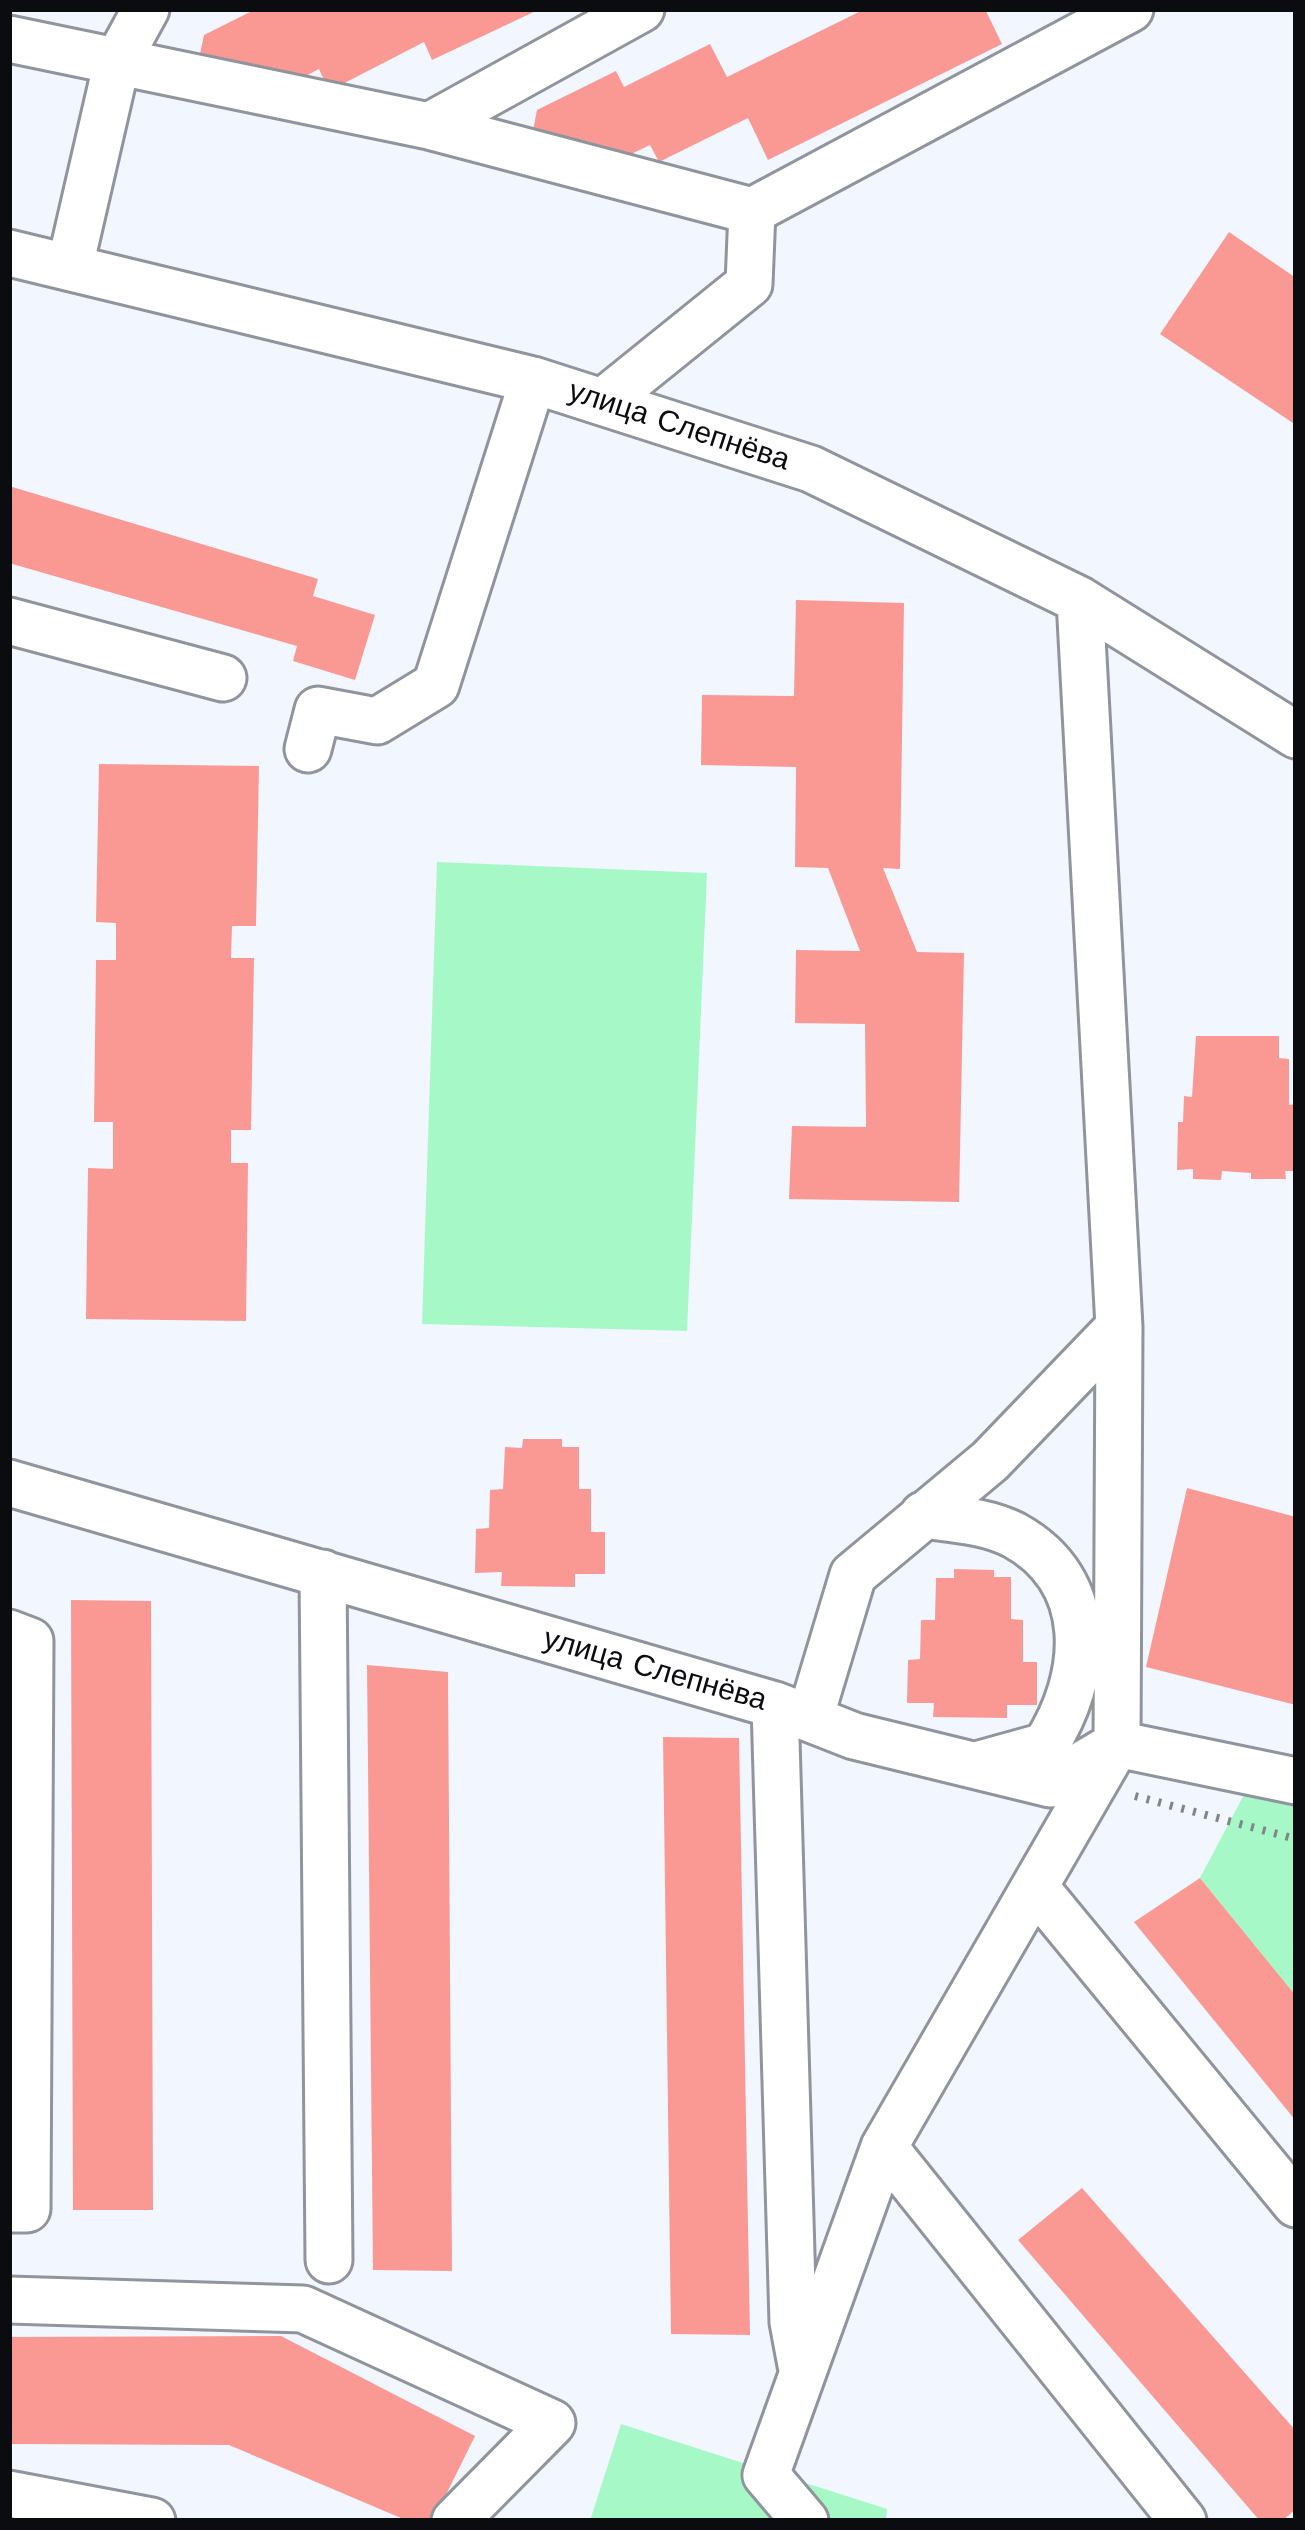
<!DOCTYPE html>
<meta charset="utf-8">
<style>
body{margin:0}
#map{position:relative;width:1305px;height:2530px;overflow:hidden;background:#f2f6fe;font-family:"Work Sans",sans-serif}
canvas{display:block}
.frame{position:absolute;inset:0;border:12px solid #0a0c0f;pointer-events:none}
</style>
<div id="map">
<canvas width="1305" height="2530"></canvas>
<div class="frame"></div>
</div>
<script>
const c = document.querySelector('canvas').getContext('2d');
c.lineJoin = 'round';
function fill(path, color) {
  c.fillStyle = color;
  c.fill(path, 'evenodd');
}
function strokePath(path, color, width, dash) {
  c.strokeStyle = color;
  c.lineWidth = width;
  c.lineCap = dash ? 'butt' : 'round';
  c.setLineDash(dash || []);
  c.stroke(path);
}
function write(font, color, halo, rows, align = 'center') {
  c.font = font + ' "Work Sans",sans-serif';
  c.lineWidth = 10;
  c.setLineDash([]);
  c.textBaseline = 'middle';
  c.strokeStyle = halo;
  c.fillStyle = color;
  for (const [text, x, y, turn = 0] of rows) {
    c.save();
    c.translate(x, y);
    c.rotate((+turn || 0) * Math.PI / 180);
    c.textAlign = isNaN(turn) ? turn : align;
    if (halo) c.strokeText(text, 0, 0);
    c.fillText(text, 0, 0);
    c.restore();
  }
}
const green = new Path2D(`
 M 437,862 L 707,873 L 687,1331 L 422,1324 Z
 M 1256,1772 L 1296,1787 L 1296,1996 L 1200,1878 Z
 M 621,2424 L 887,2509 L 886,2521 L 590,2521 Z`);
const building = new Path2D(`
 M 256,9 L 540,9 L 432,60 L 424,42 L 329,91 L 319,69 L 302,78 L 199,59 L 204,35 Z
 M 865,9 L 985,9 L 1002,44 L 768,160 L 748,118 L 659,162 L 650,145 L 627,156 L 532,136 L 537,110 L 616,71 L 624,87 L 710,44 L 727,77 Z
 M 1229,232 L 1296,278 L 1296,425 L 1160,334 Z
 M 9,486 L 318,579 L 313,596 L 375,615 L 355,680 L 293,661 L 297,646 L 9,563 Z
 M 796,600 L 904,603 L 900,869 L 883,868 L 917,952 L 964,953 L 959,1202 L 789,1199 L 792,1126 L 866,1127 L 865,1024 L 795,1023 L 796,950 L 860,951 L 828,868 L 795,867 L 796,767 L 701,765 L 702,695 L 794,696 Z
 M 99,764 L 259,766 L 256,926 L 232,926 L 231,958 L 254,958 L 251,1130 L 231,1130 L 231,1163 L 248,1163 L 246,1321 L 86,1319 L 88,1168 L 113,1169 L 113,1122 L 94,1122 L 96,960 L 116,960 L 116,923 L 96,922 Z
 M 1196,1036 L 1279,1036 L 1279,1058 L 1289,1059 L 1289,1105 L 1296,1104 L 1296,1171 L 1285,1171 L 1286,1179 L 1251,1179 L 1251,1173 L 1222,1171 L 1221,1180 L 1193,1179 L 1193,1169 L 1177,1170 L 1178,1122 L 1183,1122 L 1184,1096 L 1192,1097 Z
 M 523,1439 L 562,1439 L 562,1447 L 579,1447 L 579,1489 L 591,1489 L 591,1532 L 605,1532 L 605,1574 L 575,1574 L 575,1587 L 501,1586 L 502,1572 L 475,1573 L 476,1529 L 489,1528 L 490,1490 L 503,1489 L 505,1447 L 522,1448 Z
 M 1187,1488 L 1296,1517 L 1296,1705 L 1146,1667 Z
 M 954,1569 L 994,1570 L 994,1577 L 1011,1577 L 1011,1619 L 1023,1620 L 1023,1662 L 1037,1662 L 1037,1705 L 1007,1705 L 1007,1718 L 933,1717 L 934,1703 L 907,1703 L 908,1660 L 920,1659 L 921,1620 L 935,1620 L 936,1578 L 954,1578 Z
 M 71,1600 L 151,1601 L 153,2210 L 73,2210 Z
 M 367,1665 L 448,1672 L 452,2271 L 373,2270 Z
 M 663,1737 L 739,1738 L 750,2335 L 671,2334 Z
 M 1200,1878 L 1296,1996 L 1296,2121 L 1134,1922 Z
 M 1082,2188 L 1296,2431 L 1296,2509 L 1282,2521 L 1260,2521 L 1018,2240 Z
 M 281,2336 L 475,2436 L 433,2521 L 408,2521 L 229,2445 L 9,2444 L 9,2337 Z`);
const path = new Path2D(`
 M 1135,1796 L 1296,1839`);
const minor = new Path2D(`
 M 9,39 L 429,126 L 752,211
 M 429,126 L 641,9
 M 9,253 L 533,380 L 811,469 L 1080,600 L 1296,735
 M 70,266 L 117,62 L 146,9
 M 604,401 L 749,284 L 752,211 L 1130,9
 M 9,621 L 223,678
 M 308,749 L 318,710 L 377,721 L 436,685 L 533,380
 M 9,1483 L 775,1705 L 854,1736 L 1050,1784 L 1117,1744 L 1296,1781
 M 923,1515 C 953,1519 987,1521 1014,1535 C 1098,1581 1090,1677 1045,1746 L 980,1764
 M 323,1573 L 329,2260
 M 9,1633 L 30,1641 L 27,2209 L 9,2209
 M 775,1705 L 793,2322 L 801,2365
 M 810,1718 L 853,1575 L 990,1461 L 1119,1327
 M 1035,1887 L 1296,2204
 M 884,2147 L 1183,2521
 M 9,2300 L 303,2309 L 552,2423 L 455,2521
 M 9,2494 L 152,2521
 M 805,2521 L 766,2475 L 884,2147 L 1117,1744 L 1119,1327 L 1080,600`);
const streetNames = [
 ["улица Слепнёва",679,426,18],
 ["улица Слепнёва",655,1670,16]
];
fill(green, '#a6f9c7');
fill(building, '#fa9993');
strokePath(minor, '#8f949d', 51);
strokePath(path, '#81848a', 8, [3, 9]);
strokePath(minor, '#fff', 45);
write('30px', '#0a0c0f', '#fff', streetNames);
</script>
